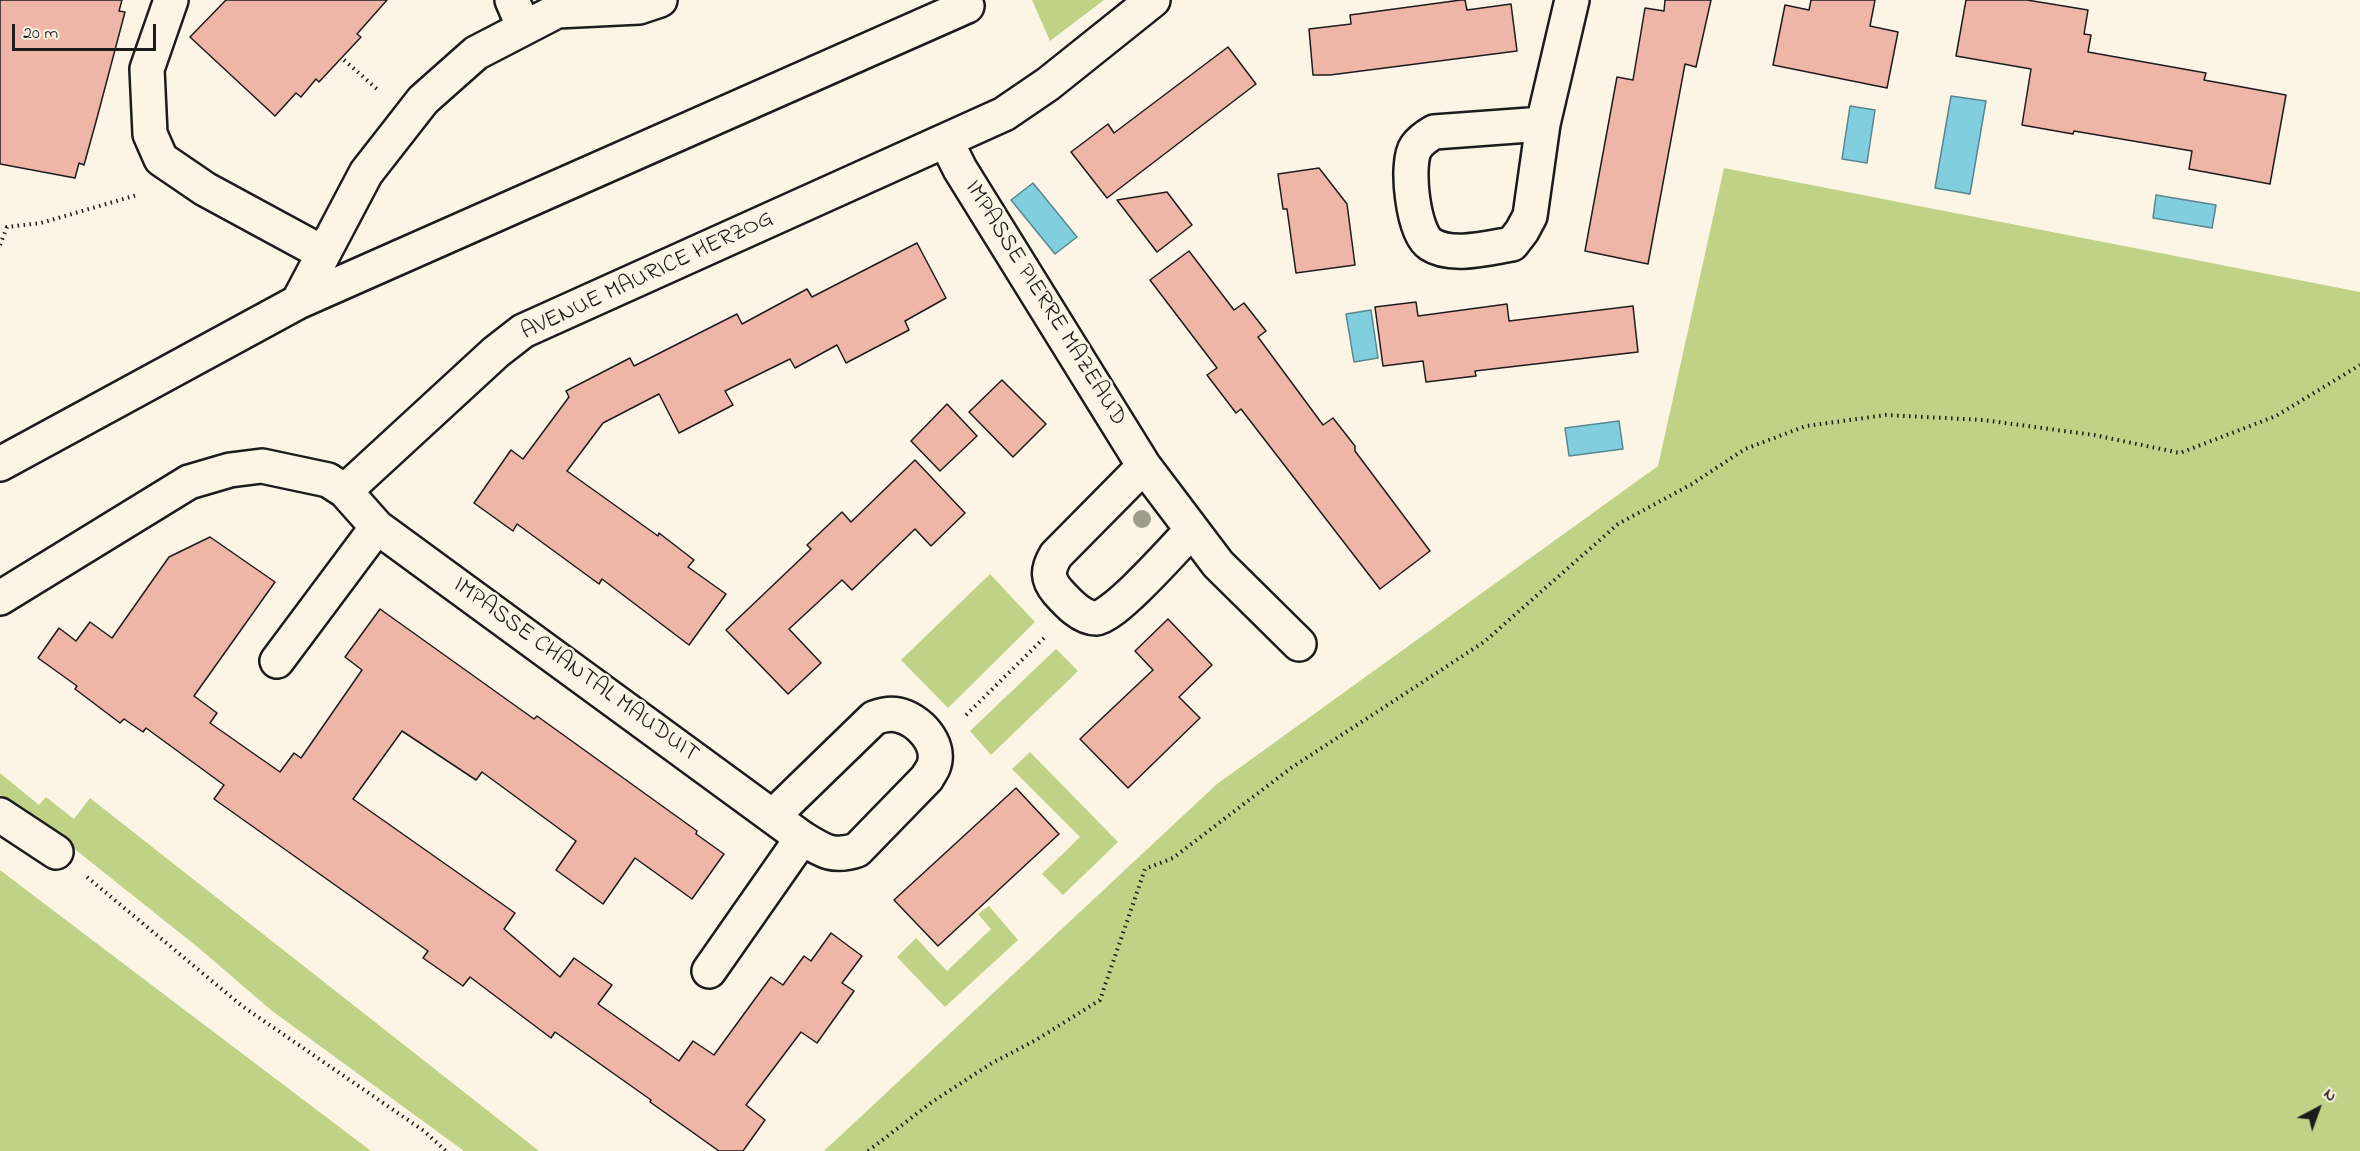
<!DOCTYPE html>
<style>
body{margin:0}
#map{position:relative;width:2360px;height:1151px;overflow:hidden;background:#fcf5e5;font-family:"Indie Flower",sans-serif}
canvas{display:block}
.north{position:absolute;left:2288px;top:1079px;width:60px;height:60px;-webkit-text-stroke:4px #fcf5e5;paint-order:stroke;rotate:41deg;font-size:16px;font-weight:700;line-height:24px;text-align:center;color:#1c1c1c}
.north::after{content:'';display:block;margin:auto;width:21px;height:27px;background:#1c1c1c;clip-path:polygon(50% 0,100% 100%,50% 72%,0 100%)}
.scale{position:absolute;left:12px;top:24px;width:144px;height:27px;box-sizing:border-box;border:3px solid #1c1c1c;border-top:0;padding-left:8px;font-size:18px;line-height:21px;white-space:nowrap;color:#1c1c1c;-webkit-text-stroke:4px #fcf5e5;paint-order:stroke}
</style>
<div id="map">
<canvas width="2360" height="1151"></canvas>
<div class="north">N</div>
<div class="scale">20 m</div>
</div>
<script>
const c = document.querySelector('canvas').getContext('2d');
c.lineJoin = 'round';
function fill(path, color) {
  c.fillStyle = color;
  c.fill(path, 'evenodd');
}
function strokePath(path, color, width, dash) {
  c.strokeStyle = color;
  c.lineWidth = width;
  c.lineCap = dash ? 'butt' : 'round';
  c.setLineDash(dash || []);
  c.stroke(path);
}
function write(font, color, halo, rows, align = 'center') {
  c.font = font + ' "Indie Flower",sans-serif';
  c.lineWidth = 5;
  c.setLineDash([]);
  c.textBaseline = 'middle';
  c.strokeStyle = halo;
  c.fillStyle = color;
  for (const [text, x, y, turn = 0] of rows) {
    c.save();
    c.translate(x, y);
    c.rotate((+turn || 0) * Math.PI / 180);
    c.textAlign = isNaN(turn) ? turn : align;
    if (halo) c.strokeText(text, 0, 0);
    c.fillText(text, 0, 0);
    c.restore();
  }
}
const green = new Path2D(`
 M 1032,0 L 1104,0 L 1050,41 Z
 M 1724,168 L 2360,292 L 2360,1151 L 824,1151 L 1217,784 L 1658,466 Z
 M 990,574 L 1035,622 L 948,708 L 901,660 Z
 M 1056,649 L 1078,671 L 991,755 L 970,731 Z
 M 1030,752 L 1118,842 L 1063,895 L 1042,874 L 1080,837 L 1012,769 Z
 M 0,773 L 39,805 L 46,797 L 74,819 L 90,798 L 539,1151 L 464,1151 L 272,1011 L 200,949 L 57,835 L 0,795 Z
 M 0,870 L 46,905 L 371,1151 L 0,1151 Z
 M 989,906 L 1018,940 L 945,1007 L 897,957 L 916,938 L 947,971 L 991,929 L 978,914 Z`);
const water = new Path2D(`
 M 1951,96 L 1986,101 L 1970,194 L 1935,188 Z
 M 1850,106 L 1875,110 L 1867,163 L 1842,159 Z
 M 1033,183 L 1077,237 L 1055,254 L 1011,200 Z
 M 2156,195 L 2216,205 L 2212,228 L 2153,218 Z
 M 1371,310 L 1378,358 L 1354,362 L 1346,314 Z
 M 1619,421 L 1623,449 L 1569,456 L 1565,428 Z`);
const building = new Path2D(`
 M 0,0 L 122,0 L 119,11 L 125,12 L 97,118 L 84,165 L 79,163 L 75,178 L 0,164 Z
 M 226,0 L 387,0 L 357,34 L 361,37 L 319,82 L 316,79 L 301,97 L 296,93 L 275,116 L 190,37 Z
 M 1461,0 L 1465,0 L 1467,10 L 1511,4 L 1517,51 L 1330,75 L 1313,75 L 1309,29 L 1351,24 L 1350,15 Z
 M 1665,0 L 1711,0 L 1696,67 L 1685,64 L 1648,264 L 1585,251 L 1617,77 L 1633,80 L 1645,8 L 1664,11 Z
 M 1811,0 L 1875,0 L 1870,26 L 1898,32 L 1887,88 L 1773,65 L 1785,5 L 1809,10 Z
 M 1966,0 L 2027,0 L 2088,10 L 2084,34 L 2091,35 L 2088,52 L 2206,73 L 2204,80 L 2286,95 L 2270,184 L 2189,169 L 2192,151 L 2074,131 L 2073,134 L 2022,125 L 2031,69 L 1956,56 Z
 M 1228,47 L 1256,84 L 1107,198 L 1071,152 L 1108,124 L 1114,133 Z
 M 1319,168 L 1347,204 L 1355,265 L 1296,273 L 1287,209 L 1283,209 L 1278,174 Z
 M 1167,192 L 1192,225 L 1157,252 L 1117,200 Z
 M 917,243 L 946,298 L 905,321 L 909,330 L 846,363 L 837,345 L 795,368 L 790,359 L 725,391 L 733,405 L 679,433 L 659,394 L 603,423 L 567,471 L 658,536 L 659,533 L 694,560 L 688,567 L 726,594 L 689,645 L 602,579 L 599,584 L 517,524 L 513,531 L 474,503 L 511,450 L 523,459 L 569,397 L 566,391 L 630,358 L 634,366 L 737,314 L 742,324 L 807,289 L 812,297 Z
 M 1189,251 L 1234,310 L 1244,303 L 1266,331 L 1258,337 L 1323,425 L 1333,418 L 1355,446 L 1355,451 L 1430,551 L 1380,589 L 1241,409 L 1236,413 L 1207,375 L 1217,368 L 1150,280 Z
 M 1416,302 L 1418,316 L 1507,304 L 1509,321 L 1633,306 L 1638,352 L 1475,371 L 1476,376 L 1426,382 L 1423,361 L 1383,366 L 1375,307 Z
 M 1002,380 L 1046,424 L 1013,457 L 969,412 Z
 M 947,404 L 977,436 L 940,471 L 911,441 Z
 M 915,460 L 965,513 L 931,546 L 915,529 L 852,590 L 842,580 L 789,629 L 821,663 L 788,694 L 726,630 L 811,549 L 807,545 L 842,512 L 851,522 Z
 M 210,537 L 275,582 L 194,696 L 217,713 L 210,723 L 280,772 L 294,753 L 301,758 L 362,670 L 345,657 L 380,609 L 534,719 L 537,716 L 697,831 L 696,834 L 724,854 L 692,899 L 635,858 L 603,904 L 556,870 L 576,841 L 482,772 L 476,780 L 402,731 L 353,799 L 515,913 L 504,929 L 560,977 L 574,958 L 612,985 L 598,1004 L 679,1061 L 693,1041 L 714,1055 L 771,977 L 783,985 L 804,956 L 811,961 L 831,933 L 862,956 L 842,983 L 854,991 L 817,1043 L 801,1032 L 746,1105 L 765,1120 L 743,1151 L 719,1151 L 650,1102 L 651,1100 L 555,1032 L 551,1038 L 470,977 L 463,986 L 423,958 L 428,951 L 214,799 L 224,785 L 146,728 L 143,732 L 124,719 L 120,723 L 75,689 L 77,686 L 38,658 L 59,628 L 76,641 L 90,622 L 112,638 L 169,557 Z
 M 1168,619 L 1212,665 L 1179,697 L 1200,718 L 1128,788 L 1080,739 L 1153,670 L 1135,651 Z
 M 1016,788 L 1059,834 L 938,946 L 894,900 Z`);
const path = new Path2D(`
 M 344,60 L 377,89
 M 0,245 L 7,227 L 41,223 L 137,195
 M 966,715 L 1044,638
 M 87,877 L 242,1006 L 424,1131 L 446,1151
 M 868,1151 L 932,1102 L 992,1063 L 1036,1040 L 1100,1000 L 1145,869 L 1173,858 L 1291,768 L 1484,642 L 1618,524 L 1692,484 L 1745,449 L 1806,426 L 1886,415 L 1983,420 L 2094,435 L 2180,453 L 2276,416 L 2360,365`);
const minor = new Path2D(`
 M 171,0 L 147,69 L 150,134 L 161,159 L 205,189 L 323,253
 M 512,0 L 524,28
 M 1543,124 L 1434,132 C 1427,136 1420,141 1416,147 C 1405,163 1413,233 1430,244 C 1451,258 1488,248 1512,244 L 1522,231 L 1530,216 L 1543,124 L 1572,0
 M 946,141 L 960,169 L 1144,466 L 1218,564 L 1299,644
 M 298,302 L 366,173 L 423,100 L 476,53 L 557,11 L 639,7 L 660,0
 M 0,464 L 298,302 L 967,6 L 964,0
 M 1144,466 L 1056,555 C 1047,570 1047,579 1058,592 C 1067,602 1081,618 1096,618 C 1114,617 1175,548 1191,531
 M 345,491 L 377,527 L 802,838 C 823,851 833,858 857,850 L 927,778 C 929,774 933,769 934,765 C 941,743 918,719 898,715 C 889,713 882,715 874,718 L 773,816
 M 0,598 L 189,482 L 230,470 L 262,466 L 328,480 L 345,491 L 496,352 L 523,331 L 1004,114 L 1048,84 L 1153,0
 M 277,661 L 377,527
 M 0,815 L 56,852
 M 709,971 L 802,838`);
const trees = [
 [1142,519]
];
const streetNames = [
 ["AVENUE MAURICE HERZOG",648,277,-25],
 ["IMPASSE PIERRE MAZEAUD",1044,304,58],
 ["IMPASSE CHANTAL MAUDUIT",575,671,36]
];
fill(green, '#c0d286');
fill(water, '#80cede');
strokePath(water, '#588790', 1.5);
fill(building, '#efb6a7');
strokePath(building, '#1c1c1c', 1.5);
strokePath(minor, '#1c1c1c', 38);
strokePath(path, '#1c1c1c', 4, [1.5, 4.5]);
strokePath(minor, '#fcf5e5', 33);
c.fillStyle = '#9c9c88';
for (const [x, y] of trees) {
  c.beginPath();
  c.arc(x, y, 9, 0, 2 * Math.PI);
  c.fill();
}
write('24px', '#1c1c1c', '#fcf5e5', streetNames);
</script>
